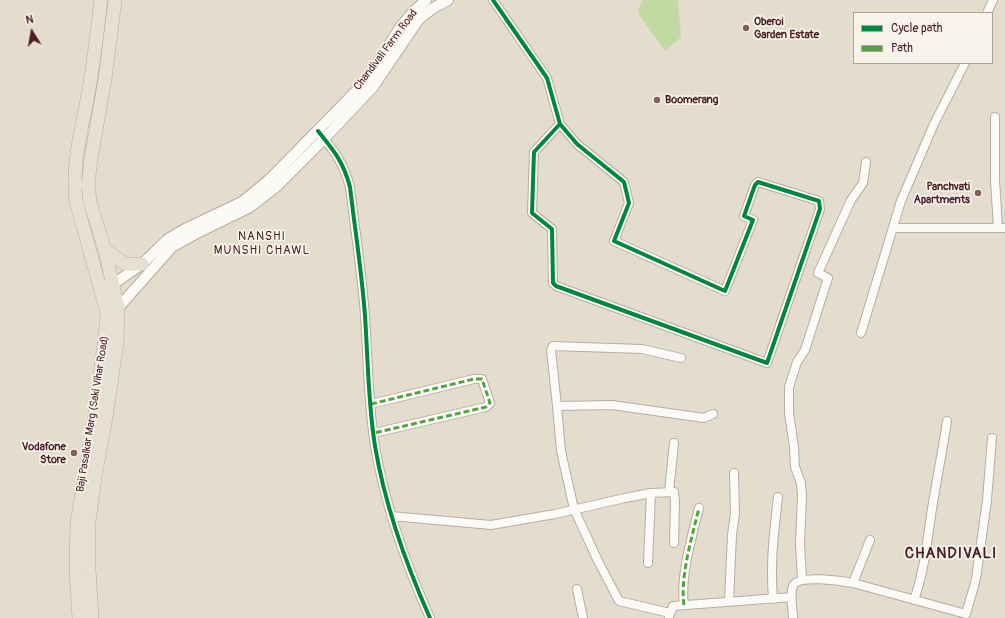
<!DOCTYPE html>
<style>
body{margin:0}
#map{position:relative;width:1005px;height:618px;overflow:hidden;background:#e4dccc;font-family:Pangolin,sans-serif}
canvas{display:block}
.legend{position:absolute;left:853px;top:12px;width:140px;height:52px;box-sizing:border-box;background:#f7f3e8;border:1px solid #b29e9c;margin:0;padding:5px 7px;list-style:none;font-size:12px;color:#4a1f2b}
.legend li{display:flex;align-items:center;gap:8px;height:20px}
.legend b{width:20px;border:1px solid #b29e9c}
.north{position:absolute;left:12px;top:12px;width:40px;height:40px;-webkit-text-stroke:3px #f7f3e8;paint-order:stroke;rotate:349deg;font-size:11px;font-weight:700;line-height:16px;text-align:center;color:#4a1f2b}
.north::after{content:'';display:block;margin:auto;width:14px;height:18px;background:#4a1f2b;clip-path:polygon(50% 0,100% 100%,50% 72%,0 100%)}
</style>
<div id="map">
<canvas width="1005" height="618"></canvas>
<ul class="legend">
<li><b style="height:5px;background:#00873e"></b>Cycle path</li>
<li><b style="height:5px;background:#56a243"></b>Path</li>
</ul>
<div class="north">N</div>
</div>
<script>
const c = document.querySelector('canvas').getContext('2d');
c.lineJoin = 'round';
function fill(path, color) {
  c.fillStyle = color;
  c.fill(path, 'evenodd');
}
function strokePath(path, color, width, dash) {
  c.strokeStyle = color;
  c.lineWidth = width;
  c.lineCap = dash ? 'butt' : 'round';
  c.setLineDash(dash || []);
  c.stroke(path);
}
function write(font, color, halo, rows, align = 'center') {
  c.font = font + ' Pangolin,sans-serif';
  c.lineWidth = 3.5;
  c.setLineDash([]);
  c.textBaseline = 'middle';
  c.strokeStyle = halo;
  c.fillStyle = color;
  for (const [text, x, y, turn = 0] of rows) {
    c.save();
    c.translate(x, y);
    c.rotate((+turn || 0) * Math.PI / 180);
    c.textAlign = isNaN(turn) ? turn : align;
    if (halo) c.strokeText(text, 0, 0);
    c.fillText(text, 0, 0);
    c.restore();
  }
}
const green = new Path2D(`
 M 643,0 L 678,0 L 681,37 L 665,51 L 640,16 L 638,10 Z`);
const minor = new Path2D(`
 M 493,0 L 547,78 L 560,124 L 577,144 L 624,182 L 629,203 L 614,241 L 725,291 L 753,220 L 744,216 L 755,185 L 758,182 L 819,201 L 820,209 L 767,363 L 556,286 L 553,283 L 552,229 L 532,213 L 534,152 L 560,124
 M 987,13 L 993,0
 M 995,117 L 995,180 L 998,228
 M 318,131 C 334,151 343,161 350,187 C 355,230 362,273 365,316 C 368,359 368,403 375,446 C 385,506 405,562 430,618
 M 893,228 L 1005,228
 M 861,333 L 901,201 L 934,124 L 965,63
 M 371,404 L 474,379 L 482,379 L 490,403 L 486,407 L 374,433
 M 557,406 L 551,350 L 553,346 L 642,349 L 681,358
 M 669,492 L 674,443
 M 391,516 L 491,525 L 555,514 L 625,498 L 651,493 L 674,492 L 675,502 L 674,543
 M 648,563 L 651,493
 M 802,579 L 800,543 L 802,496 L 801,483 L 795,467 L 794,447 L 789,413 L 789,387 L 797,362 L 805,350 L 828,278 L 818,273 L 851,200 L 863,183 L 866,162
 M 853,583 L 870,540
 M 577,589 L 583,618
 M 773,599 C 770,562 774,533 778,497
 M 914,600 C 924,572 927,544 931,515 C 936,484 942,453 947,421
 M 729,602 L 732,535 L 735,514 L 734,473
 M 684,605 C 680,576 692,537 699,508
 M 670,613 L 619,601 L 598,561 L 574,509 L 561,451 L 557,406 L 612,405 L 704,418 L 713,414
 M 669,617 L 673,606 L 792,597
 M 793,618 C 793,609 789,595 793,586 C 797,574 842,581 853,583 L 966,614 L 976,579 L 987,500 L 992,438`);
const tertiary = new Path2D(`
 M 106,286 L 112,285 L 142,264 L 168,239 L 185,229 L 242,202 L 270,179 L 367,80 L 401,26 L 414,11 L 426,0
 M 114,310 L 118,308 L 172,247 L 197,233 L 250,207 L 277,186 L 324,139 L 373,87 L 419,19 L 433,8 L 448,0`);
const primary = new Path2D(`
 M 105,250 L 126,264 L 142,264
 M 79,618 L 76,570 L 77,523 L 95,415 L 105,338 L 107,313 L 76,201 C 71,158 85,119 91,77 C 95,51 98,25 101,0
 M 92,618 L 89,569 L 89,521 L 95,477 L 106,417 L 117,343 L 118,308 L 105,250 L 90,202 L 88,184 L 91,159 L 105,79 L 115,0`);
const quiet = new Path2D(`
 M 371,404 L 474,379 L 482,379 L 490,403 L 486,407 L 374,433
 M 684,605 C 680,576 692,537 699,508`);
const cycleway = new Path2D(`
 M 493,0 L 547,78 L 560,124 L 577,144 L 624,182 L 629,203 L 614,241 L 725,291 L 753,220 L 744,216 L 755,185 L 758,182 L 819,201 L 820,209 L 767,363 L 556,286 L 553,283 L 552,229 L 532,213 L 534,152 L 560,124
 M 318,131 C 334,151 343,161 350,187 C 355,230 362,273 365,316 C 368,359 368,403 375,446 C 385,506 405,562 430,618`);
const markers = [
 [746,28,4,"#806163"],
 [657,100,4,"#806163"],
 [978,193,4,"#806163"],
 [74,453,4,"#806163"]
];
const poiNames = [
 ["Oberoi",754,22],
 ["Garden Estate",754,35],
 ["Boomerang",665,100],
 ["Panchvati",970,187,"right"],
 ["Apartments",970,200,"right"],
 ["Vodafone",66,447,"right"],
 ["Store",66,460,"right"]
];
const streetNames = [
 ["Chandivali Farm Road",386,50,-53],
 ["Baji Pasalkar Marg (Saki Vihar Road)",93,414,-81]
];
const neighbourhoodNames = [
 ["NANSHI",262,237],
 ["MUNSHI CHAWL",262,251]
];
const districtNames = [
 ["CHANDIVALI",951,554]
];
fill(green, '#c2d9a4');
strokePath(minor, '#b6ada3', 10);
strokePath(tertiary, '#b6ada3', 12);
strokePath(primary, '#b6ada3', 14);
strokePath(minor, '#fbfaf7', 8);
strokePath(tertiary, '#fbfaf7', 10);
strokePath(primary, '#e6e0d3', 13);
strokePath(quiet, '#56a243', 3, [6, 3]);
strokePath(cycleway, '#00873e', 4);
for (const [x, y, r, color] of markers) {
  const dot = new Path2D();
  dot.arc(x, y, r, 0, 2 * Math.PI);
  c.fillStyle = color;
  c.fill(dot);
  strokePath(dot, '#f7f3e8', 1.5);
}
write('bold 11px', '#4a1f2b', '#f7f3e8', poiNames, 'left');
write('11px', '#4a1f2b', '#f7f3e8', streetNames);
c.letterSpacing = '1px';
write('12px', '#4a1f2b', '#f7f3e8', neighbourhoodNames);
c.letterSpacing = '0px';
c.letterSpacing = '1px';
write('bold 15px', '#4a1f2b', '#f7f3e8', districtNames);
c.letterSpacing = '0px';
</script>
